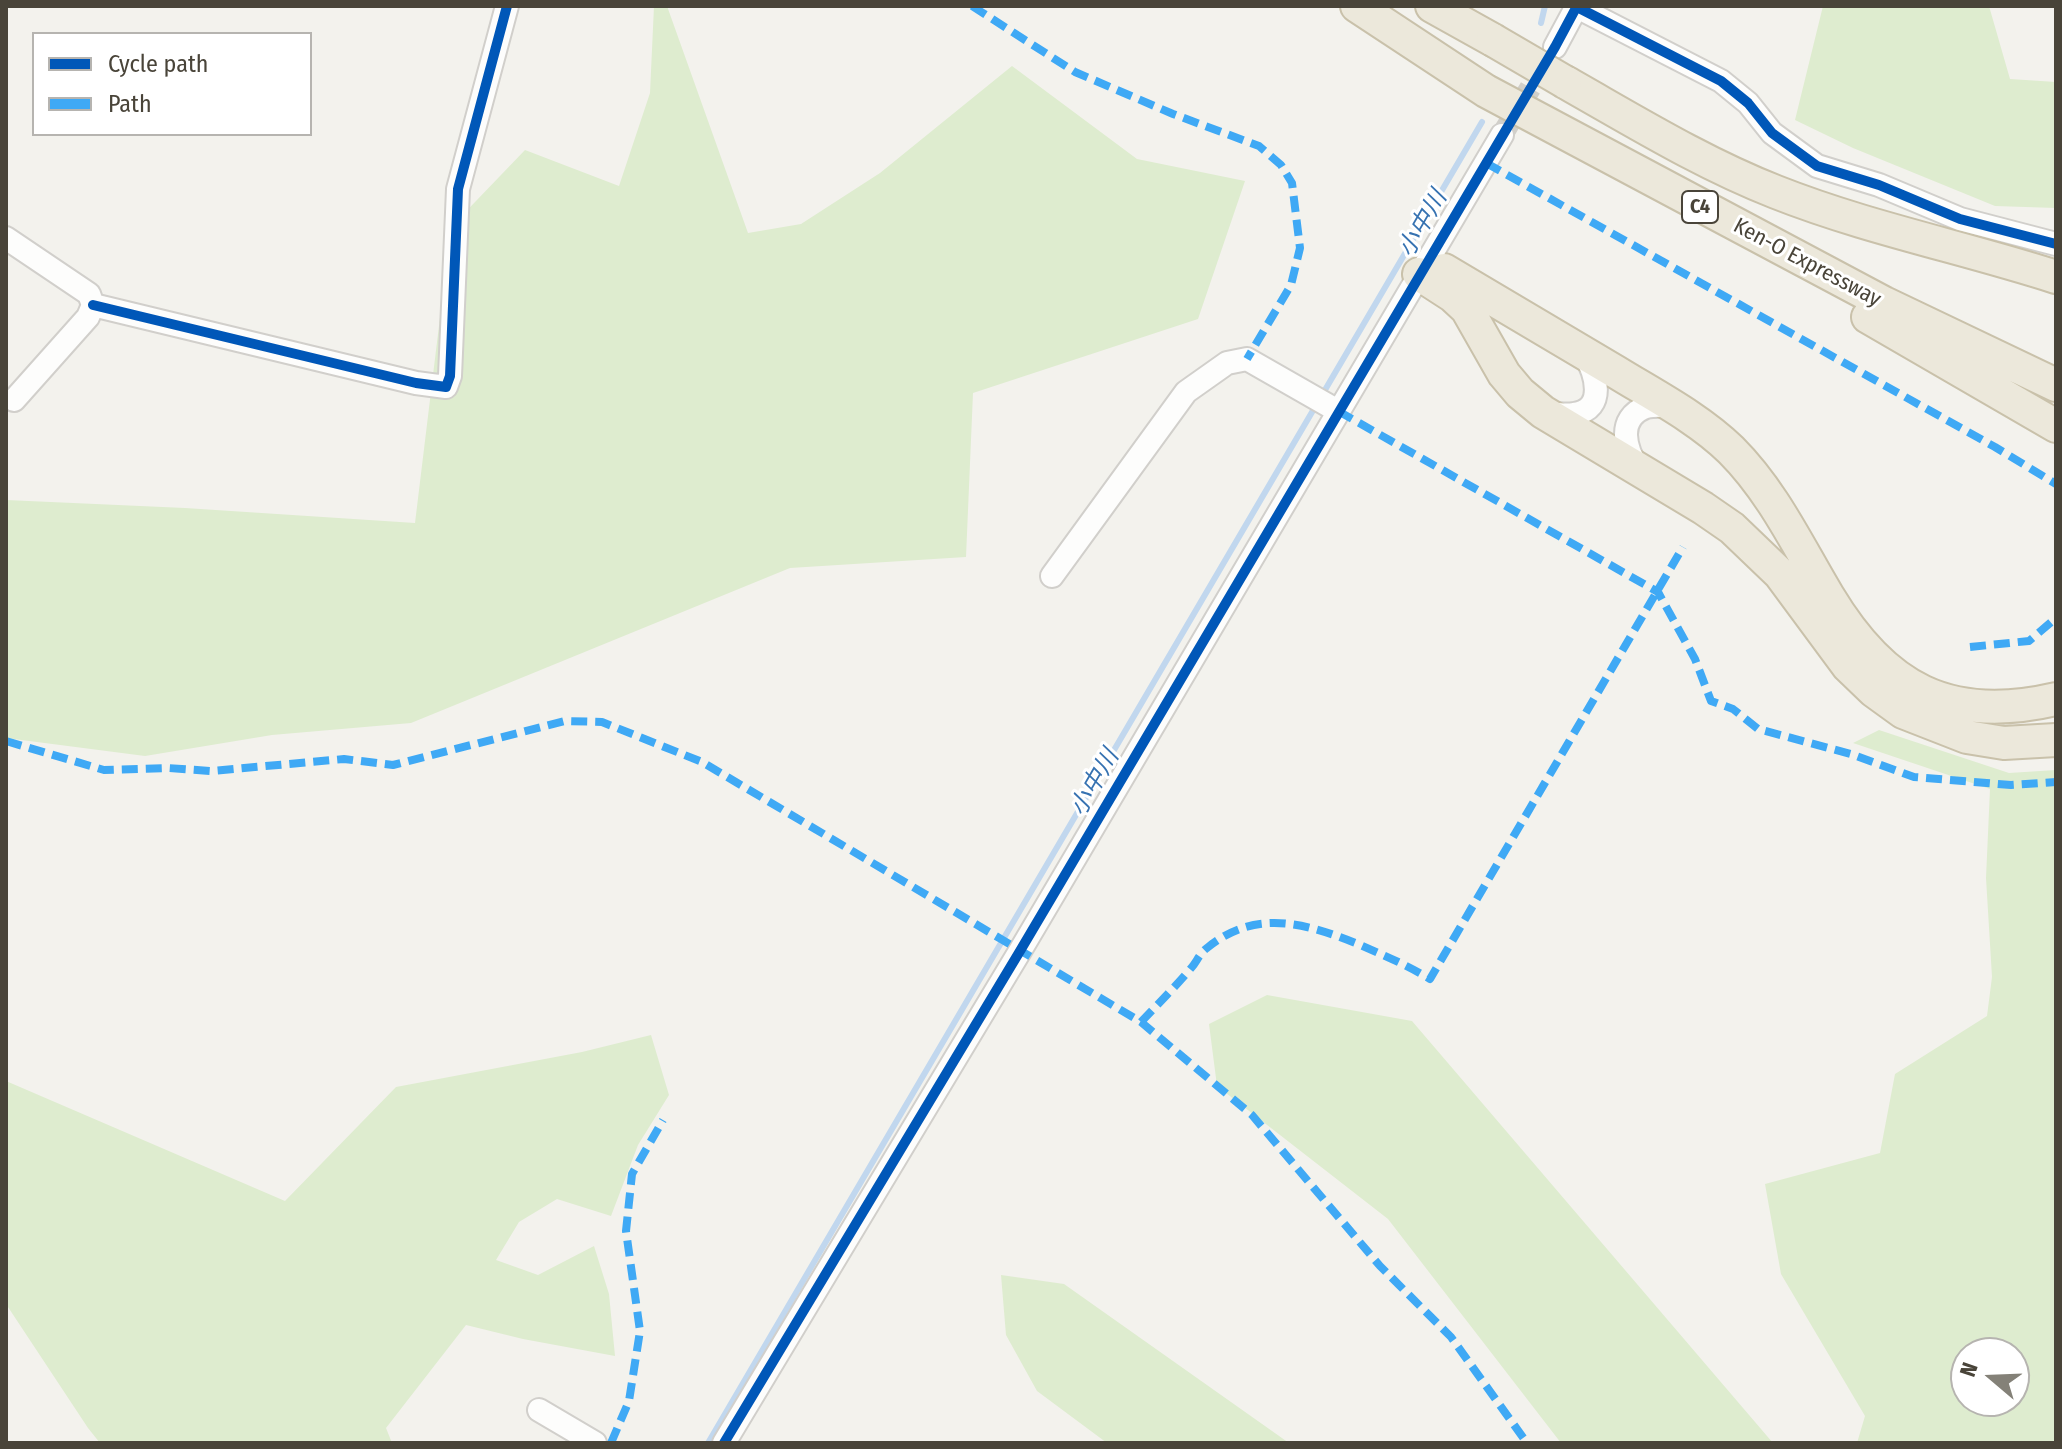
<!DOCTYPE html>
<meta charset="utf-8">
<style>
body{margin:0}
#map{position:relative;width:2062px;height:1449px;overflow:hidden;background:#f3f2ed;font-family:"Fira Sans Condensed",sans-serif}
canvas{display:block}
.frame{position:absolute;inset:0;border:8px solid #494439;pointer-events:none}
.legend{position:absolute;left:32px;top:32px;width:280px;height:104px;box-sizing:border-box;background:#fff;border:2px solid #b6b4b0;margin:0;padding:10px 14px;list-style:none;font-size:24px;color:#494439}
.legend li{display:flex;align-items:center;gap:16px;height:40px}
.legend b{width:40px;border:2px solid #b6b4b0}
.north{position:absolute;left:1950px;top:1337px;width:80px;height:80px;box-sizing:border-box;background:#fff;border:2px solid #b6b4b0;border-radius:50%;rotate:289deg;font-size:22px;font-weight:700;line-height:32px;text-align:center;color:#494439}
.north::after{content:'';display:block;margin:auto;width:28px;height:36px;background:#848178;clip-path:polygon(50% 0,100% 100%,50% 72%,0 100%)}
</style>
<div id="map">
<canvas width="2062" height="1449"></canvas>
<div class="frame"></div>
<ul class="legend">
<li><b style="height:10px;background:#0057b8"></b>Cycle path</li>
<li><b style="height:10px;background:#3fa9f5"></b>Path</li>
</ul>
<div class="north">N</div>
</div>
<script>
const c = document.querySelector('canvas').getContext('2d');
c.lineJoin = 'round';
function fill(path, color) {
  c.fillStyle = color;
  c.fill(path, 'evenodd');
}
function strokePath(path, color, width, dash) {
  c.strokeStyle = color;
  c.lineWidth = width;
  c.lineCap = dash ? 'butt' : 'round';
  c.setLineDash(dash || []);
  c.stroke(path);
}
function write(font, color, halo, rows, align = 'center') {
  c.font = font + ' "Fira Sans Condensed","Noto Sans JP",sans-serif';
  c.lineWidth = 6;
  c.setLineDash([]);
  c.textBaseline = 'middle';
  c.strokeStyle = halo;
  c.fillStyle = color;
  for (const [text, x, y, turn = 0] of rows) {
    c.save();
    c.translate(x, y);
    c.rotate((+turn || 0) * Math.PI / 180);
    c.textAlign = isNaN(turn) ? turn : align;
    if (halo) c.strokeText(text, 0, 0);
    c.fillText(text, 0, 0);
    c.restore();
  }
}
const green = new Path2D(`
 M 654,6 L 667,6 L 748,233 L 801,224 L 880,173 L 1012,66 L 1137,159 L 1245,181 L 1198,319 L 973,393 L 966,557 L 790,568 L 411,723 L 272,735 L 145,756 L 6,738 L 6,500 L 185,508 L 415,523 L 451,227 L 525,150 L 619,186 L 650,93 Z
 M 1823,6 L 1989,6 L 2010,79 L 2056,82 L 2056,208 L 1995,206 L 1853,148 L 1795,120 Z
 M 1879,730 L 2009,773 L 2056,770 L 2056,1443 L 1857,1443 L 1865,1416 L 1781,1274 L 1765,1184 L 1880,1153 L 1895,1074 L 1987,1016 L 1992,977 L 1986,878 L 1990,789 L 1853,743 ZM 2014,1353 L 2014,1401 L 1966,1401 L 1966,1353 Z
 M 1267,995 L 1412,1021 L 1773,1443 L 1561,1443 L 1388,1219 L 1217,1086 L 1209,1024 Z
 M 651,1035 L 669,1095 L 638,1145 L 611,1216 L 557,1199 L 519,1222 L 496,1260 L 538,1275 L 594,1246 L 609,1294 L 615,1356 L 523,1339 L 466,1325 L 386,1428 L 392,1443 L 100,1443 L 88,1428 L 6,1304 L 6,1081 L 285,1201 L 396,1087 L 582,1052 Z
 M 1001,1275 L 1064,1284 L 1289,1443 L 1107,1443 L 1037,1391 L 1006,1335 Z`);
const stream = new Path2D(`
 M 1541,23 L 1545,6
 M 708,1443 L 1482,122`);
const minorTunnel = new Path2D(`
 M 1502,135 L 1549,57`);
const minor = new Path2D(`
 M 1577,7 L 1721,81 L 1748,103 L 1772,133 L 1817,166 L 1879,185 L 1960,219 L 2056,244
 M 1555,47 L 1577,6
 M 6,238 L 89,294 L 93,305 L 88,317 L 14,400
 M 93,305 L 416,383 L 446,387 L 450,376 L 458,189 L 507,6
 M 1547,413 C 1556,413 1565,416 1574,414 C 1607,409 1596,373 1584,354
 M 1639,469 C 1625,450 1616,418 1646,407 C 1654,405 1664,406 1672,406
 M 1052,576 L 1186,392 L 1227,363 L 1247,359 L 1338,411
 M 539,1410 L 595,1443
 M 724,1443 L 1020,951 L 1502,135`);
const highway = new Path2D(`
 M 1357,6 L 1486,91 L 1884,303 L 2056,385
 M 1432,6 L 1493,40
 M 1565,82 C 1634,121 1702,163 1776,192 C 1867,228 1963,247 2056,277
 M 1444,270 C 1501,304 1558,338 1616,372 C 1655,396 1698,418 1731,450 C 1773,492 1798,546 1828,596 C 1884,689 1949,724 2056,699
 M 1419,274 L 1453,296 L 1467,309 L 1504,374 L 1520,393 L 1543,412 L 1703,508 L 1732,528 L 1780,574 L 1848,666 L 1874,691 L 1903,712 L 1967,737 L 2004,743 L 2056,740
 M 1868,317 L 2056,426`);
const highwayBridge = new Path2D(`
 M 1493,40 L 1565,82`);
const quiet = new Path2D(`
 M 972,6 L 1075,72 L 1173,114 L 1259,146 L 1281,165 L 1292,183 L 1300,248 L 1291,285 L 1247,359
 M 1486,163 L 1995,447 L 2056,484
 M 1338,411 L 1658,592 L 1695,659 L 1711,701 L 1733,709 L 1758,729 L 1851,754 L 1914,777 L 2011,785 L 2056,782
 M 1970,647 L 2029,641 L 2056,618
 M 6,741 L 104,770 L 168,768 L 211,771 L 344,759 L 393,765 L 565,721 L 602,722 L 702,762 L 1141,1022 L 1252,1115 L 1380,1266 L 1451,1337 L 1527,1443
 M 1141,1022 C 1158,1004 1176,986 1192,967 C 1197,961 1200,953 1207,948 C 1256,908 1305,923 1358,944 C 1383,955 1407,965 1430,979 L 1683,547
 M 611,1443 L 629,1401 L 640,1331 L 626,1231 L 632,1174 L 663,1120`);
const cycleway = new Path2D(`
 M 1577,7 L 1721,81 L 1748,103 L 1772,133 L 1817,166 L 1879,185 L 1960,219 L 2056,244
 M 93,305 L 416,383 L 446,387 L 450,376 L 458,189 L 507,6
 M 724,1443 L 1020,951 L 1555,47 L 1577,6`);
const shields = [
 [1700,207,36]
];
const shieldNames = [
 ["C4",1700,207]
];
const streetNames = [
 ["Ken-O Expressway",1807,263,28]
];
const waterNames = [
 ["小中川",1423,224,-60],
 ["小中川",1095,783,-60]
];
fill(green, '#deeccf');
strokePath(stream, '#c1d7ee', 6);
strokePath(minorTunnel, '#d1cfc9', 22, [22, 11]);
strokePath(minor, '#d1cfcb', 26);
strokePath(highway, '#c9c1aa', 36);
strokePath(minor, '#fdfdfc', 22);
strokePath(highway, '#ece8db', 32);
strokePath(highwayBridge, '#c9c1aa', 36, []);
strokePath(highwayBridge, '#ece8db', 32);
strokePath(quiet, '#3fa9f5', 8, [16, 8]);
strokePath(cycleway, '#0057b8', 10);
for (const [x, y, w] of shields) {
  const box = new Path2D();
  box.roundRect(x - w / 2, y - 16, w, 32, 6);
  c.fillStyle = '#fff';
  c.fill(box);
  strokePath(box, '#494439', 2);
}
write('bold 20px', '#494439', null, shieldNames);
write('22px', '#494439', '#fff', streetNames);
write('italic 24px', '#3672b1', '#fff', waterNames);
</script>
